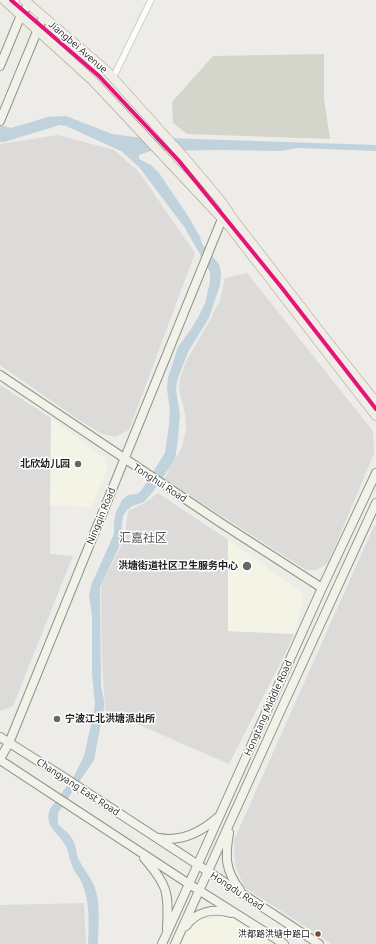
<!DOCTYPE html>
<meta charset="utf-8">
<style>
body{margin:0}
canvas{display:block;background:#edece8}
</style>
<canvas width="376" height="944"></canvas>
<script>
const c = document.querySelector('canvas').getContext('2d');
c.lineJoin = 'round';
function fill(path, color) {
  c.fillStyle = color;
  c.fill(path, 'evenodd');
}
function strokePath(path, color, width, dash) {
  c.strokeStyle = color;
  c.lineWidth = width;
  c.lineCap = dash ? 'butt' : 'round';
  c.setLineDash(dash || []);
  c.stroke(path);
}
function write(font, color, halo, rows, align = 'center') {
  c.font = font + ' Ubuntu,"Noto Sans SC",sans-serif';
  c.lineWidth = 3;
  c.setLineDash([]);
  c.textBaseline = 'middle';
  c.strokeStyle = halo;
  c.fillStyle = color;
  for (const [text, x, y, turn = 0] of rows) {
    c.save();
    c.translate(x, y);
    c.rotate((+turn || 0) * Math.PI / 180);
    c.textAlign = isNaN(turn) ? turn : align;
    if (halo) c.strokeText(text, 0, 0);
    c.fillText(text, 0, 0);
    c.restore();
  }
}
const residential = new Path2D(`
 M 58,135 L 114,150 L 139,172 L 195,253 L 129,430 L 115,437 L 102,434 L 82,422 L 0,365 L 0,144 Z
 M 247,273 L 373,431 L 374,454 L 328,563 L 317,570 L 306,570 L 164,479 L 182,447 L 186,429 L 185,414 L 179,389 L 180,379 L 186,361 L 209,322 L 220,300 L 225,278 Z
 M 0,385 L 51,418 L 50,554 L 73,556 L 13,706 L 0,711 Z
 M 158,493 L 228,540 L 229,631 L 294,634 L 287,650 L 229,764 L 105,710 L 102,658 L 101,585 L 120,548 L 125,535 L 128,511 L 145,503 Z
 M 376,525 L 376,944 L 332,944 L 244,887 L 235,865 L 234,840 L 374,526 Z
 M 84,903 L 86,944 L 0,944 L 0,905 Z`);
const education = new Path2D(`
 M 51,418 L 105,459 L 107,470 L 91,507 L 50,505 Z
 M 228,540 L 303,593 L 303,601 L 294,634 L 228,631 Z
 M 229,916 L 274,944 L 182,944 L 190,927 L 203,919 Z`);
const construction = new Path2D(`
 M 324,54 L 324,99 L 330,139 L 187,134 L 173,123 L 172,102 L 213,56 Z`);
const water = new Path2D(`
 M 66,116 L 112,134 L 135,137 L 376,145 L 376,151 L 297,148 L 281,151 L 218,150 L 150,151 L 139,155 L 139,159 L 151,165 L 159,173 L 188,216 L 200,237 L 202,244 L 219,264 L 221,273 L 220,285 L 209,318 L 188,352 L 177,381 L 176,390 L 180,415 L 177,447 L 175,459 L 170,467 L 152,493 L 144,502 L 132,506 L 127,510 L 123,516 L 119,547 L 100,587 L 101,686 L 104,700 L 104,708 L 94,760 L 58,813 L 58,824 C 63,829 69,833 73,840 C 76,846 76,852 78,858 C 83,869 91,877 95,888 C 101,905 98,926 98,944 L 88,944 C 89,924 90,902 82,883 C 80,878 76,874 74,870 C 70,862 69,853 66,846 C 59,833 43,826 50,809 L 74,776 L 84,756 L 92,721 L 95,705 L 92,674 L 92,616 L 89,595 L 92,583 L 114,534 L 114,523 L 116,512 L 122,500 L 128,495 L 137,494 L 141,491 L 165,453 L 169,425 L 170,410 L 167,389 L 168,378 L 178,347 L 191,329 L 200,314 L 205,303 L 210,282 L 210,272 L 185,228 L 139,167 L 121,151 L 66,126 L 60,125 L 4,142 L 0,142 L 0,125 L 11,128 L 48,117 Z`);
const street = new Path2D(`
 M 113,78 L 151,0`);
const secondary = new Path2D(`
 M 0,66 L 21,15 L 29,4
 M 0,121 L 43,17
 M 0,375 L 221,523 L 322,588
 M 0,737 L 62,776 L 319,944
 M 0,759 L 9,743 L 224,214
 M 0,760 L 189,884 L 284,944
 M 229,833 C 225,857 225,870 240,890
 M 159,838 C 181,842 201,832 217,818
 M 144,858 C 168,886 169,892 167,929
 M 186,926 C 197,911 214,908 231,913
 M 162,944 L 322,588 L 376,473
 M 175,944 L 280,712 L 376,503`);
const primary = new Path2D(`
 M 4,0 L 93,81 L 229,226 L 376,416
 M 24,0 L 106,70 L 184,157 L 221,201 L 234,220 L 325,338 L 376,402`);
const metro1 = new Path2D(`
 M 11,0 L 99,76 L 179,161 L 282,288 L 376,409`);
const markers = [
 [78,464,4,"#676765"],
 [247,566,5,"#676765"],
 [57,719,4,"#676765"],
 [318,934,3.5,"#7a4b2a"]
];
const busNames = [
 ["洪都路洪塘中路口",310,934]
];
const streetNames = [
 ["Jiangbei Avenue",78,47,41],
 ["Tonghui Road",160,483,33],
 ["Ningqin Road",101,516,-68],
 ["Hongtang Middle Road",268,708,-66],
 ["Changyang East Road",78,787,33],
 ["Hongdu Road",237,891,33]
];
const poiNames = [
 ["北欣幼儿园",70,464],
 ["洪塘街道社区卫生服务中心",238,566],
 ["宁波江北洪塘派出所",65,719,"left"]
];
const quarterNames = [
 ["汇嘉社区",143,538]
];
fill(residential, '#dcdbd9');
fill(education, '#f3f4e5');
fill(construction, '#d4d5cb');
fill(water, '#c0d3dc');
strokePath(street, '#c3c2c0', 7);
strokePath(secondary, '#919582', 10);
strokePath(primary, '#a19b87', 10);
strokePath(street, '#fcfcfc', 5.5);
strokePath(secondary, '#f1f3eb', 8);
strokePath(primary, '#f0ede6', 9);
strokePath(metro1, '#e61477', 4);
for (const [x, y, r, color] of markers) {
  const dot = new Path2D();
  dot.arc(x, y, r, 0, 2 * Math.PI);
  c.fillStyle = color;
  c.fill(dot);
  strokePath(dot, '#fff', 1.5);
}
write('9px', '#1f1f1f', '#fff', busNames, 'right');
write('10px', '#1f1f1f', '#fff', streetNames);
write('bold 10px', '#1f1f1f', '#fff', poiNames, 'right');
write('12px', '#525252', '#fff', quarterNames);
</script>
